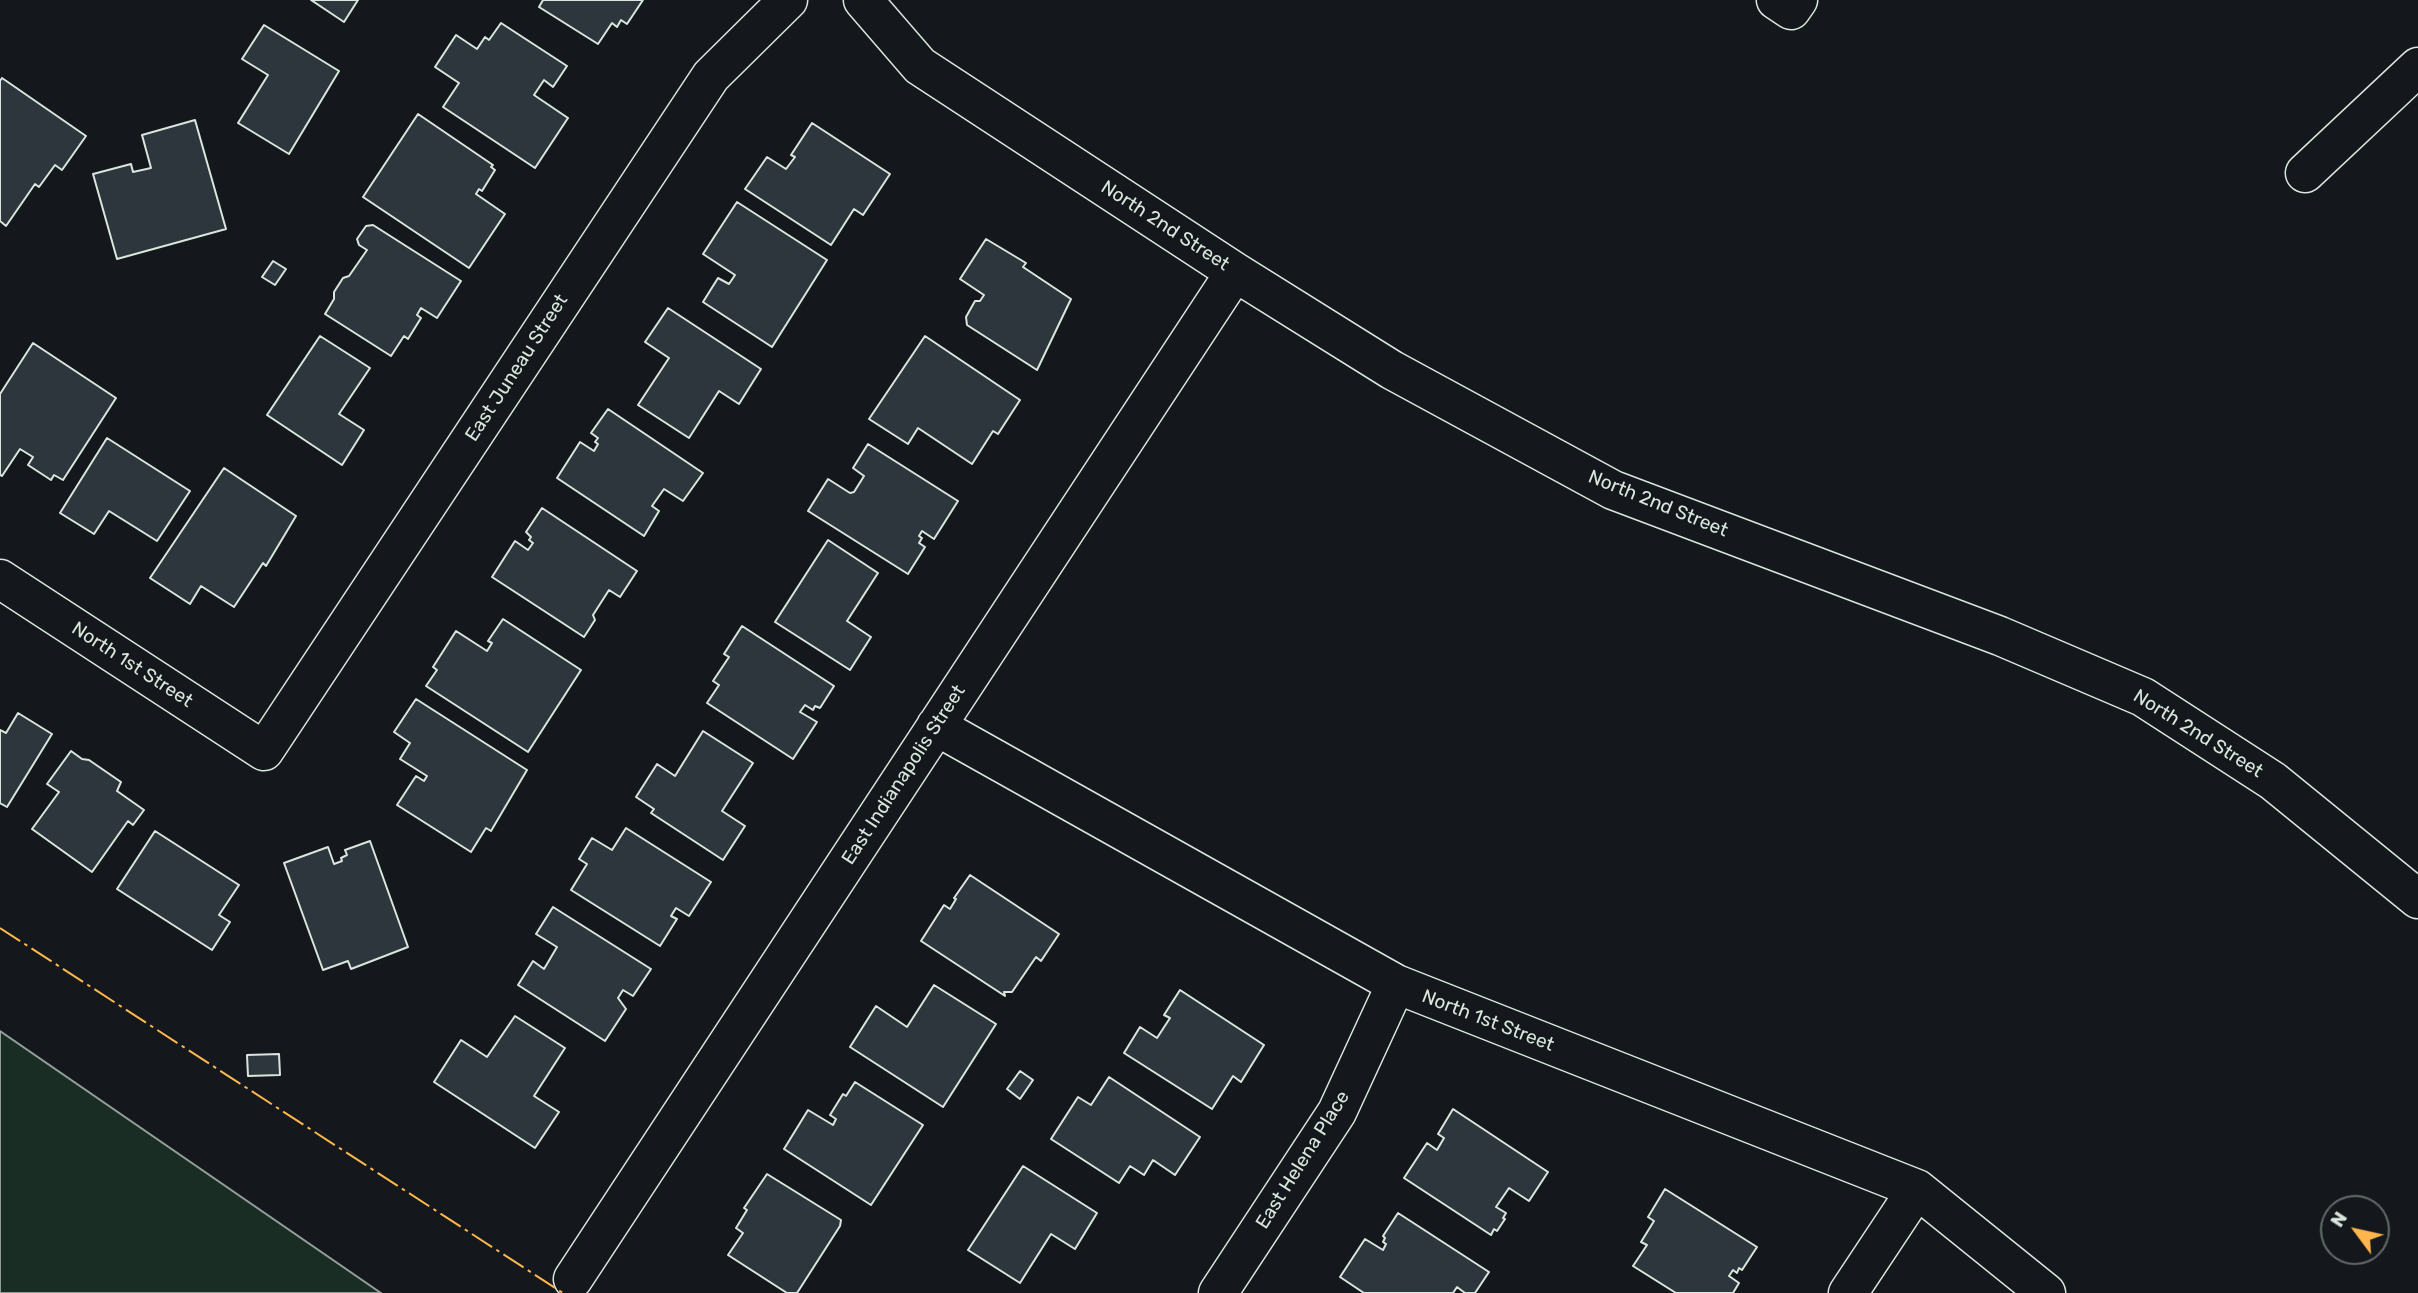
<!DOCTYPE html>
<style>
body{margin:0}
#map{position:relative;width:2418px;height:1293px;overflow:hidden;background:#14181c;font-family:Rubik,sans-serif}
canvas{display:block}
.north{position:absolute;left:2320px;top:1195px;width:70px;height:70px;box-sizing:border-box;background:#14181c;border:2px solid #626a69;border-radius:50%;rotate:303deg;font-size:19px;font-weight:700;line-height:28px;text-align:center;color:#d8e6dc}
.north::after{content:'';display:block;margin:auto;width:24px;height:32px;background:#ffb74d;clip-path:polygon(50% 0,100% 100%,50% 72%,0 100%)}
</style>
<div id="map">
<canvas width="2418" height="1293"></canvas>
<div class="north">N</div>
</div>
<script>
const c = document.querySelector('canvas').getContext('2d');
c.lineJoin = 'round';
function fill(path, color) {
  c.fillStyle = color;
  c.fill(path, 'evenodd');
}
function strokePath(path, color, width, dash) {
  c.strokeStyle = color;
  c.lineWidth = width;
  c.lineCap = dash ? 'butt' : 'round';
  c.setLineDash(dash || []);
  c.stroke(path);
}
function write(font, color, halo, rows, align = 'center') {
  c.font = font + ' Rubik,sans-serif';
  c.lineWidth = 5;
  c.setLineDash([]);
  c.textBaseline = 'middle';
  c.strokeStyle = halo;
  c.fillStyle = color;
  for (const [text, x, y, turn = 0] of rows) {
    c.save();
    c.translate(x, y);
    c.rotate((+turn || 0) * Math.PI / 180);
    c.textAlign = isNaN(turn) ? turn : align;
    if (halo) c.strokeText(text, 0, 0);
    c.fillText(text, 0, 0);
    c.restore();
  }
}
const green = new Path2D(`
 M 0,1031 L 381,1293 L 0,1293 Z`);
const building = new Path2D(`
 M 311,0 L 358,0 L 344,22 Z
 M 543,0 L 643,0 L 627,24 L 621,20 L 617,27 L 612,23 L 598,44 L 539,7 Z
 M 501,23 L 567,66 L 553,87 L 544,80 L 534,95 L 568,118 L 535,168 L 443,107 L 459,83 L 435,67 L 456,35 L 477,49 L 485,37 L 489,40 Z
 M 264,25 L 339,71 L 289,154 L 238,123 L 268,75 L 242,59 Z
 M 2,78 L 86,136 L 62,170 L 55,165 L 39,187 L 35,184 L 6,226 L 0,221 L 0,81 Z
 M 418,114 L 493,165 L 491,167 L 495,170 L 482,191 L 479,189 L 476,194 L 505,214 L 469,268 L 363,197 Z
 M 195,120 L 226,229 L 117,259 L 93,174 L 131,164 L 133,172 L 151,168 L 142,135 Z
 M 812,123 L 890,174 L 863,215 L 854,209 L 831,245 L 745,189 L 767,157 L 786,169 L 795,157 L 791,155 Z
 M 737,202 L 827,260 L 772,347 L 703,302 L 718,278 L 729,284 L 735,275 L 703,254 Z
 M 373,225 L 461,281 L 437,318 L 421,308 L 417,315 L 421,318 L 408,339 L 404,336 L 391,356 L 325,314 L 334,299 L 334,292 L 343,278 L 349,276 L 367,250 L 359,245 L 357,239 L 366,226 Z
 M 986,239 L 1026,263 L 1023,267 L 1071,299 L 1037,370 L 967,325 L 966,317 L 975,301 L 980,301 L 984,295 L 960,279 Z
 M 273,261 L 286,269 L 275,285 L 262,277 Z
 M 668,308 L 761,369 L 739,404 L 719,391 L 689,438 L 638,405 L 669,358 L 645,342 Z
 M 320,336 L 370,368 L 339,414 L 364,430 L 342,465 L 267,415 Z
 M 925,336 L 1020,400 L 998,434 L 993,431 L 972,464 L 918,428 L 908,444 L 869,419 Z
 M 33,343 L 116,398 L 63,480 L 54,475 L 51,480 L 28,465 L 33,457 L 20,449 L 2,476 L 0,475 L 0,394 Z
 M 608,409 L 703,473 L 683,501 L 664,489 L 652,506 L 659,511 L 644,536 L 557,478 L 580,442 L 594,451 L 598,444 L 595,442 L 598,438 L 591,433 Z
 M 107,438 L 190,491 L 157,541 L 109,511 L 94,534 L 60,513 Z
 M 868,444 L 958,501 L 934,539 L 922,531 L 919,536 L 922,538 L 919,543 L 925,547 L 908,574 L 808,511 L 828,479 L 850,493 L 854,492 L 864,476 L 853,468 Z
 M 224,468 L 296,516 L 266,566 L 263,563 L 234,607 L 201,586 L 190,604 L 150,578 Z
 M 542,508 L 637,571 L 620,597 L 609,590 L 593,615 L 595,620 L 584,637 L 492,577 L 515,541 L 528,550 L 533,543 L 529,540 L 531,537 L 526,532 Z
 M 828,540 L 878,573 L 847,621 L 871,637 L 850,670 L 775,622 Z
 M 503,619 L 581,670 L 528,752 L 426,686 L 437,670 L 433,667 L 456,631 L 487,651 L 492,643 L 488,641 Z
 M 742,626 L 834,686 L 820,708 L 815,706 L 813,710 L 805,705 L 800,712 L 817,722 L 793,759 L 707,703 L 719,685 L 713,681 L 729,657 L 724,654 Z
 M 416,699 L 527,770 L 491,831 L 486,828 L 471,852 L 397,805 L 416,776 L 424,781 L 427,776 L 400,759 L 410,743 L 394,732 Z
 M 18,713 L 52,734 L 7,807 L 0,803 L 0,730 L 6,733 Z
 M 703,731 L 753,763 L 722,811 L 745,826 L 723,860 L 651,813 L 654,809 L 636,797 L 657,764 L 675,776 Z
 M 71,751 L 82,759 L 89,760 L 121,782 L 117,791 L 144,810 L 133,825 L 128,821 L 92,872 L 32,829 L 59,792 L 47,784 Z
 M 626,828 L 711,882 L 689,916 L 676,908 L 671,916 L 677,919 L 660,946 L 571,890 L 587,864 L 579,859 L 592,838 L 612,850 Z
 M 155,831 L 239,885 L 219,915 L 230,922 L 212,950 L 117,889 Z
 M 370,841 L 408,947 L 351,969 L 348,961 L 323,970 L 284,863 L 328,847 L 334,864 L 342,861 L 341,858 L 347,855 L 345,850 Z
 M 970,875 L 1059,934 L 1041,961 L 1036,957 L 1012,992 L 1004,992 L 1005,996 L 921,941 L 944,905 L 950,909 L 956,899 L 954,898 Z
 M 553,907 L 651,969 L 633,996 L 623,990 L 618,998 L 626,1009 L 605,1041 L 518,985 L 533,961 L 544,969 L 557,947 L 536,934 Z
 M 934,985 L 996,1024 L 943,1107 L 850,1047 L 876,1006 L 907,1027 Z
 M 1180,990 L 1264,1045 L 1241,1082 L 1233,1076 L 1212,1109 L 1124,1053 L 1140,1027 L 1157,1038 L 1170,1018 L 1164,1015 Z
 M 515,1016 L 565,1048 L 534,1096 L 559,1112 L 535,1148 L 434,1082 L 461,1040 L 487,1057 Z
 M 279,1054 L 280,1075 L 248,1076 L 247,1055 Z
 M 1020,1071 L 1033,1080 L 1020,1099 L 1007,1089 Z
 M 1109,1077 L 1200,1137 L 1175,1175 L 1153,1160 L 1144,1175 L 1130,1166 L 1119,1183 L 1051,1139 L 1078,1097 L 1091,1105 Z
 M 855,1082 L 923,1125 L 871,1205 L 784,1149 L 808,1110 L 833,1125 L 836,1119 L 830,1115 L 843,1094 L 846,1096 Z
 M 1453,1109 L 1548,1172 L 1529,1201 L 1509,1188 L 1496,1207 L 1506,1213 L 1503,1218 L 1505,1219 L 1497,1231 L 1494,1229 L 1491,1235 L 1404,1178 L 1427,1143 L 1437,1150 L 1444,1138 L 1438,1134 Z
 M 1023,1166 L 1097,1213 L 1075,1249 L 1051,1234 L 1020,1283 L 968,1250 Z
 M 767,1174 L 841,1220 L 840,1226 L 797,1293 L 787,1293 L 728,1255 L 743,1233 L 736,1228 L 747,1210 L 744,1208 Z
 M 1665,1189 L 1757,1247 L 1742,1270 L 1739,1268 L 1737,1273 L 1733,1270 L 1729,1276 L 1739,1283 L 1733,1293 L 1676,1293 L 1633,1266 L 1647,1245 L 1641,1242 L 1654,1221 L 1648,1217 Z
 M 1398,1213 L 1489,1272 L 1475,1293 L 1465,1293 L 1457,1287 L 1453,1293 L 1364,1293 L 1340,1277 L 1365,1239 L 1383,1250 L 1386,1244 L 1383,1242 L 1385,1238 L 1383,1236 Z`);
const minor = new Path2D(`
 M 863,0 L 920,66 L 1235,272 L 1392,370 L 1613,490 L 2000,636 L 2143,697 L 2273,781 L 2418,899
 M 1776,0 L 1791,10 L 1798,0
 M 2305,173 L 2418,67
 M 0,579 L 264,751 L 711,76 L 788,0
 M 936,726 L 1396,984 L 1917,1189 L 2046,1293
 M 573,1279 L 1235,272
 M 1218,1293 L 1337,1112 L 1396,984
 M 1848,1293 L 1917,1189`);
const power = new Path2D(`
 M 0,928 L 563,1293`);
const streetNames = [
 ["North 2nd Street",1165,226,33],
 ["East Juneau Street",517,368,-57],
 ["North 2nd Street",1658,504,22],
 ["North 1st Street",132,665,33],
 ["North 2nd Street",2198,734,32],
 ["East Indianapolis Street",904,775,-57],
 ["North 1st Street",1488,1021,21],
 ["East Helena Place",1303,1160,-58]
];
fill(green, '#1a2d24');
strokePath(green, '#939e99', 2);
fill(building, '#2c363c');
strokePath(building, '#d8e6dc', 2);
strokePath(minor, '#d8e6dc', 41);
strokePath(minor, '#14181c', 38);
strokePath(power, '#ffb74d', 2, [24, 5, 3.5, 5]);
write('19px', '#d8e6dc', '#14181c', streetNames);
</script>
